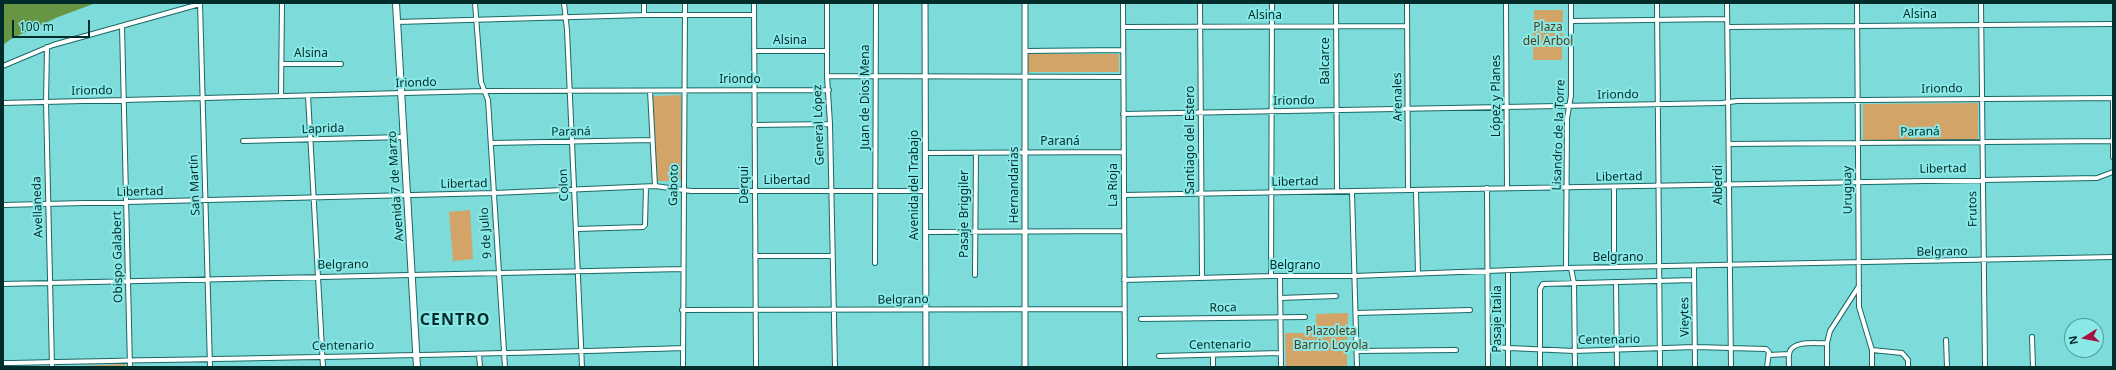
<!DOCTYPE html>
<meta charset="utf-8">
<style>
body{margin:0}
#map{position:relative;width:2116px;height:370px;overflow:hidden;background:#7ddcd9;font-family:"Noto Sans",sans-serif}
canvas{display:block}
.frame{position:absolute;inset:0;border:4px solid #002c2b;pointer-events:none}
.north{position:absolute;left:2064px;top:318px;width:40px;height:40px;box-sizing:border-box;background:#8ae9e6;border:1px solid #539d9b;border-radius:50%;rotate:259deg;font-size:11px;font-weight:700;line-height:16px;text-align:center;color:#002c2b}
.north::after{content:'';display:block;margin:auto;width:14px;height:18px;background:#a8113f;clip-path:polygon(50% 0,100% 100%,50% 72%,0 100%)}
.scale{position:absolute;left:12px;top:20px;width:78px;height:18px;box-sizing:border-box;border:2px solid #002c2b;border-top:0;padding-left:5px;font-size:12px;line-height:14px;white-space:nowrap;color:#002c2b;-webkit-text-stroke:3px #8ae9e6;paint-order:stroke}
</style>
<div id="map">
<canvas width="2116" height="370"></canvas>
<div class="frame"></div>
<div class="north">N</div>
<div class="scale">100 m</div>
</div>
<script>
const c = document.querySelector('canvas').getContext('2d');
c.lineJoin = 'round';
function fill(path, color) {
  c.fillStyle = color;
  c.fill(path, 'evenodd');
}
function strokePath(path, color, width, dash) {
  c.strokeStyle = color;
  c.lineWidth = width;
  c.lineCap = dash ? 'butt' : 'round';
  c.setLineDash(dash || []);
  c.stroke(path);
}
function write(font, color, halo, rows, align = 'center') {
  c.font = font + ' "Noto Sans",sans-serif';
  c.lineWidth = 4;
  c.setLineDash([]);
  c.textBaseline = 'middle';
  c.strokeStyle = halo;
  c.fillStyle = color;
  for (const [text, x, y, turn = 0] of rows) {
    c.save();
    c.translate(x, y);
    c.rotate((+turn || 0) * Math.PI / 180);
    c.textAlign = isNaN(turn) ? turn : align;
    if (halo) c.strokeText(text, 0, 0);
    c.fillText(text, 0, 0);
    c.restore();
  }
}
const green = new Path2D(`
 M 1534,10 L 1563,10 L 1562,60 L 1533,60 Z
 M 1028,54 L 1119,54 L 1119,72 L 1028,72 Z
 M 681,95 L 681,181 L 657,181 L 653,96 Z
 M 1978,103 L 1978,140 L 1863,141 L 1863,104 Z
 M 470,210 L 473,259 L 453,261 L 449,212 Z
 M 1348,313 L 1347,367 L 1286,367 L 1285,333 L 1316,333 L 1316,314 Z
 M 125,364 L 125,367 L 57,367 Z`);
const water = new Path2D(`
 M 3,3 L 96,3 L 58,17 L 11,39 L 3,45 Z`);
const minor = new Path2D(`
 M 200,3 L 210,367
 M 475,3 L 481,82 L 488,100 L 505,367
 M 564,3 L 567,30 L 582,367
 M 644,3 L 644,15
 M 754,3 L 756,367
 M 827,3 L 827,76 L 830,124 L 835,367
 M 1123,3 L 1125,367
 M 1200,3 L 1202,277
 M 1336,3 L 1337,191
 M 1407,3 L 1408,190
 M 1506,3 L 1507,188
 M 1657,3 L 1660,367
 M 1727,3 L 1731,367
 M 1857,3 L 1859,307 L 1872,350 L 1872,367
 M 1981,3 L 1985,367
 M 1571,21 L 1727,19
 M 397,22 L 644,15 L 754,15
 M 122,26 L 130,367
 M 1124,27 L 1407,26
 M 1728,27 L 2113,24
 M 47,47 L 46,102 L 52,367
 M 754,51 L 826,51
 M 1025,51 L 1123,50
 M 281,64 L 341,64
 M 3,66 L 53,45 L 200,4
 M 827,76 L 1123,77
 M 650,91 L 655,186
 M 281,96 L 282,3
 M 308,96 L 323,367
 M 2113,100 L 2113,157
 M 3,103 L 484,91 L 829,90
 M 1123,114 L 1722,103 L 1737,101 L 2113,98
 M 754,125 L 830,124
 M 243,141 L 404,137
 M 491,143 L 651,140
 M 1729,144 L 2112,141
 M 925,153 L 1123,152
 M 1487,188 L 1488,367
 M 1614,188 L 1614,267
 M 1416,191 L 1418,274
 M 1352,192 L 1357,367
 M 1124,195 L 2097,178 L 2113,172
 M 3,205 L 494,193 L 655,186 L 691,191 L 924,191
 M 576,229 L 643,227 L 645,225 L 646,187
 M 925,232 L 1124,231
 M 755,256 L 832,256
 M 875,263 L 876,3
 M 1694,267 L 1695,367
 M 1566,268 L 1567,118 L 1571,96 L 1571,3
 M 1571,268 L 1574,283 L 1575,367
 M 1508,270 L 1508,367
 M 975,275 L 976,153
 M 1271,276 L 1272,3
 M 1280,277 L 1281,367
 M 1124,280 L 1271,276 L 1354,276 L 1566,268 L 2113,257
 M 1616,283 L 1617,367
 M 3,284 L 682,269
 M 1280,298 L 1336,296
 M 682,310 L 1124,309
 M 1356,313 L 1470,310
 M 1141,319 L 1305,317
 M 2032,337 L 2033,367
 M 1946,340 L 1947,367
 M 1488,347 L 1574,351 L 1695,347 L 1766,349 L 1769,352 L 1767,367
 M 1872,350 L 1902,353 L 1908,360 L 1908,367
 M 1357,351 L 1456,350
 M 479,354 L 480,367
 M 1213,355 L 1213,367
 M 1769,355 L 1789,354
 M 1159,356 L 1281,353
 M 3,363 C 229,358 456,356 682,348
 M 683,367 L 685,3
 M 1540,367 L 1540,289 L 1543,284 L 1694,280
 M 1789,367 C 1789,362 1788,355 1790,351 C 1795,340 1818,344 1827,343
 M 1827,367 L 1827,343 L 1830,331 L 1859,286`);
const tertiary = new Path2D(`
 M 925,3 L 926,367
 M 1025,3 L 1025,367`);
const primary = new Path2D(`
 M 396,3 L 417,367`);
const streetNames = [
 ["Alsina",1920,15],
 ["Alsina",1265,16],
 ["Alsina",790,41],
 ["Alsina",311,54],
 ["Balcarce",1326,61,-90],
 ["Iriondo",740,80],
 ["Iriondo",416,83,-2],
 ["Iriondo",1942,89,-1],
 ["Iriondo",92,91,-1],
 ["Iriondo",1618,95,-1],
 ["López y Planes",1497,96,-90],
 ["Juan de Dios Mena",866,97,-90],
 ["Arenales",1398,97,-91],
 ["Iriondo",1294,101,-1],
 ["General López",819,125,-92],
 ["Laprida",323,129,-2],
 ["Paraná",571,132,-1],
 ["Paraná",1920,132,-1],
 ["Lisandro de la Torre",1559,135,-88],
 ["Santiago del Estero",1191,140,-90],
 ["Paraná",1060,142],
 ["Libertad",1943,169,-1],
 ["Libertad",1619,177,-1],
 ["Libertad",787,181],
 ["Libertad",1295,182,-1],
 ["Libertad",464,184,-1],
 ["San Martín",195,185,-92],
 ["Colon",564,185,-92],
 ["Gaboto",674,185,-89],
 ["Derqui",745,185,-90],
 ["Avenida del Trabajo",915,185,-90],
 ["Hernandarias",1015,185,-90],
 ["La Rioja",1114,185,-90],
 ["Alberdi",1719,185,-90],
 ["Avenida 7 de Marzo",396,186,-94],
 ["Uruguay",1848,190,-91],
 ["Libertad",140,192,-1],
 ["Avellaneda",38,207,-92],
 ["Frutos",1973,209,-91],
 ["Pasaje Briggiler",965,214,-90],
 ["9 de Julio",486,233,-94],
 ["Belgrano",1942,252,-1],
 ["Obispo Galabert",118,257,-91],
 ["Belgrano",1618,258],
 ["Belgrano",343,265,-1],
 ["Belgrano",1295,266],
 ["Belgrano",903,300,-1],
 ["Roca",1223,308,-1],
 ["Vieytes",1685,317,-91],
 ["Pasaje Italia",1498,319,-90],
 ["Centenario",1609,340,-1],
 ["Centenario",1220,345,-1],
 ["Centenario",343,346,-1]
];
const parkNames = [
 ["Plaza",1548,28],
 ["del Arbol",1548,42],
 ["Plazoleta",1331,332],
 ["Barrio Loyola",1331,346]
];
const districtNames = [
 ["CENTRO",455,320]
];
fill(green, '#d3a467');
fill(water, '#689543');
strokePath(minor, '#1a6866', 6);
strokePath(tertiary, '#1a6866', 7);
strokePath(primary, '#1a6866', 8);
strokePath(minor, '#fff', 4);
strokePath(tertiary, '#fff', 5);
strokePath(primary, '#fff', 6);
write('12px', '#002c2b', '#8ae9e6', streetNames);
write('12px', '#553c19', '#8ae9e6', parkNames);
c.letterSpacing = '1px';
write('bold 16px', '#002c2b', '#8ae9e6', districtNames);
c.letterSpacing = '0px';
</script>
